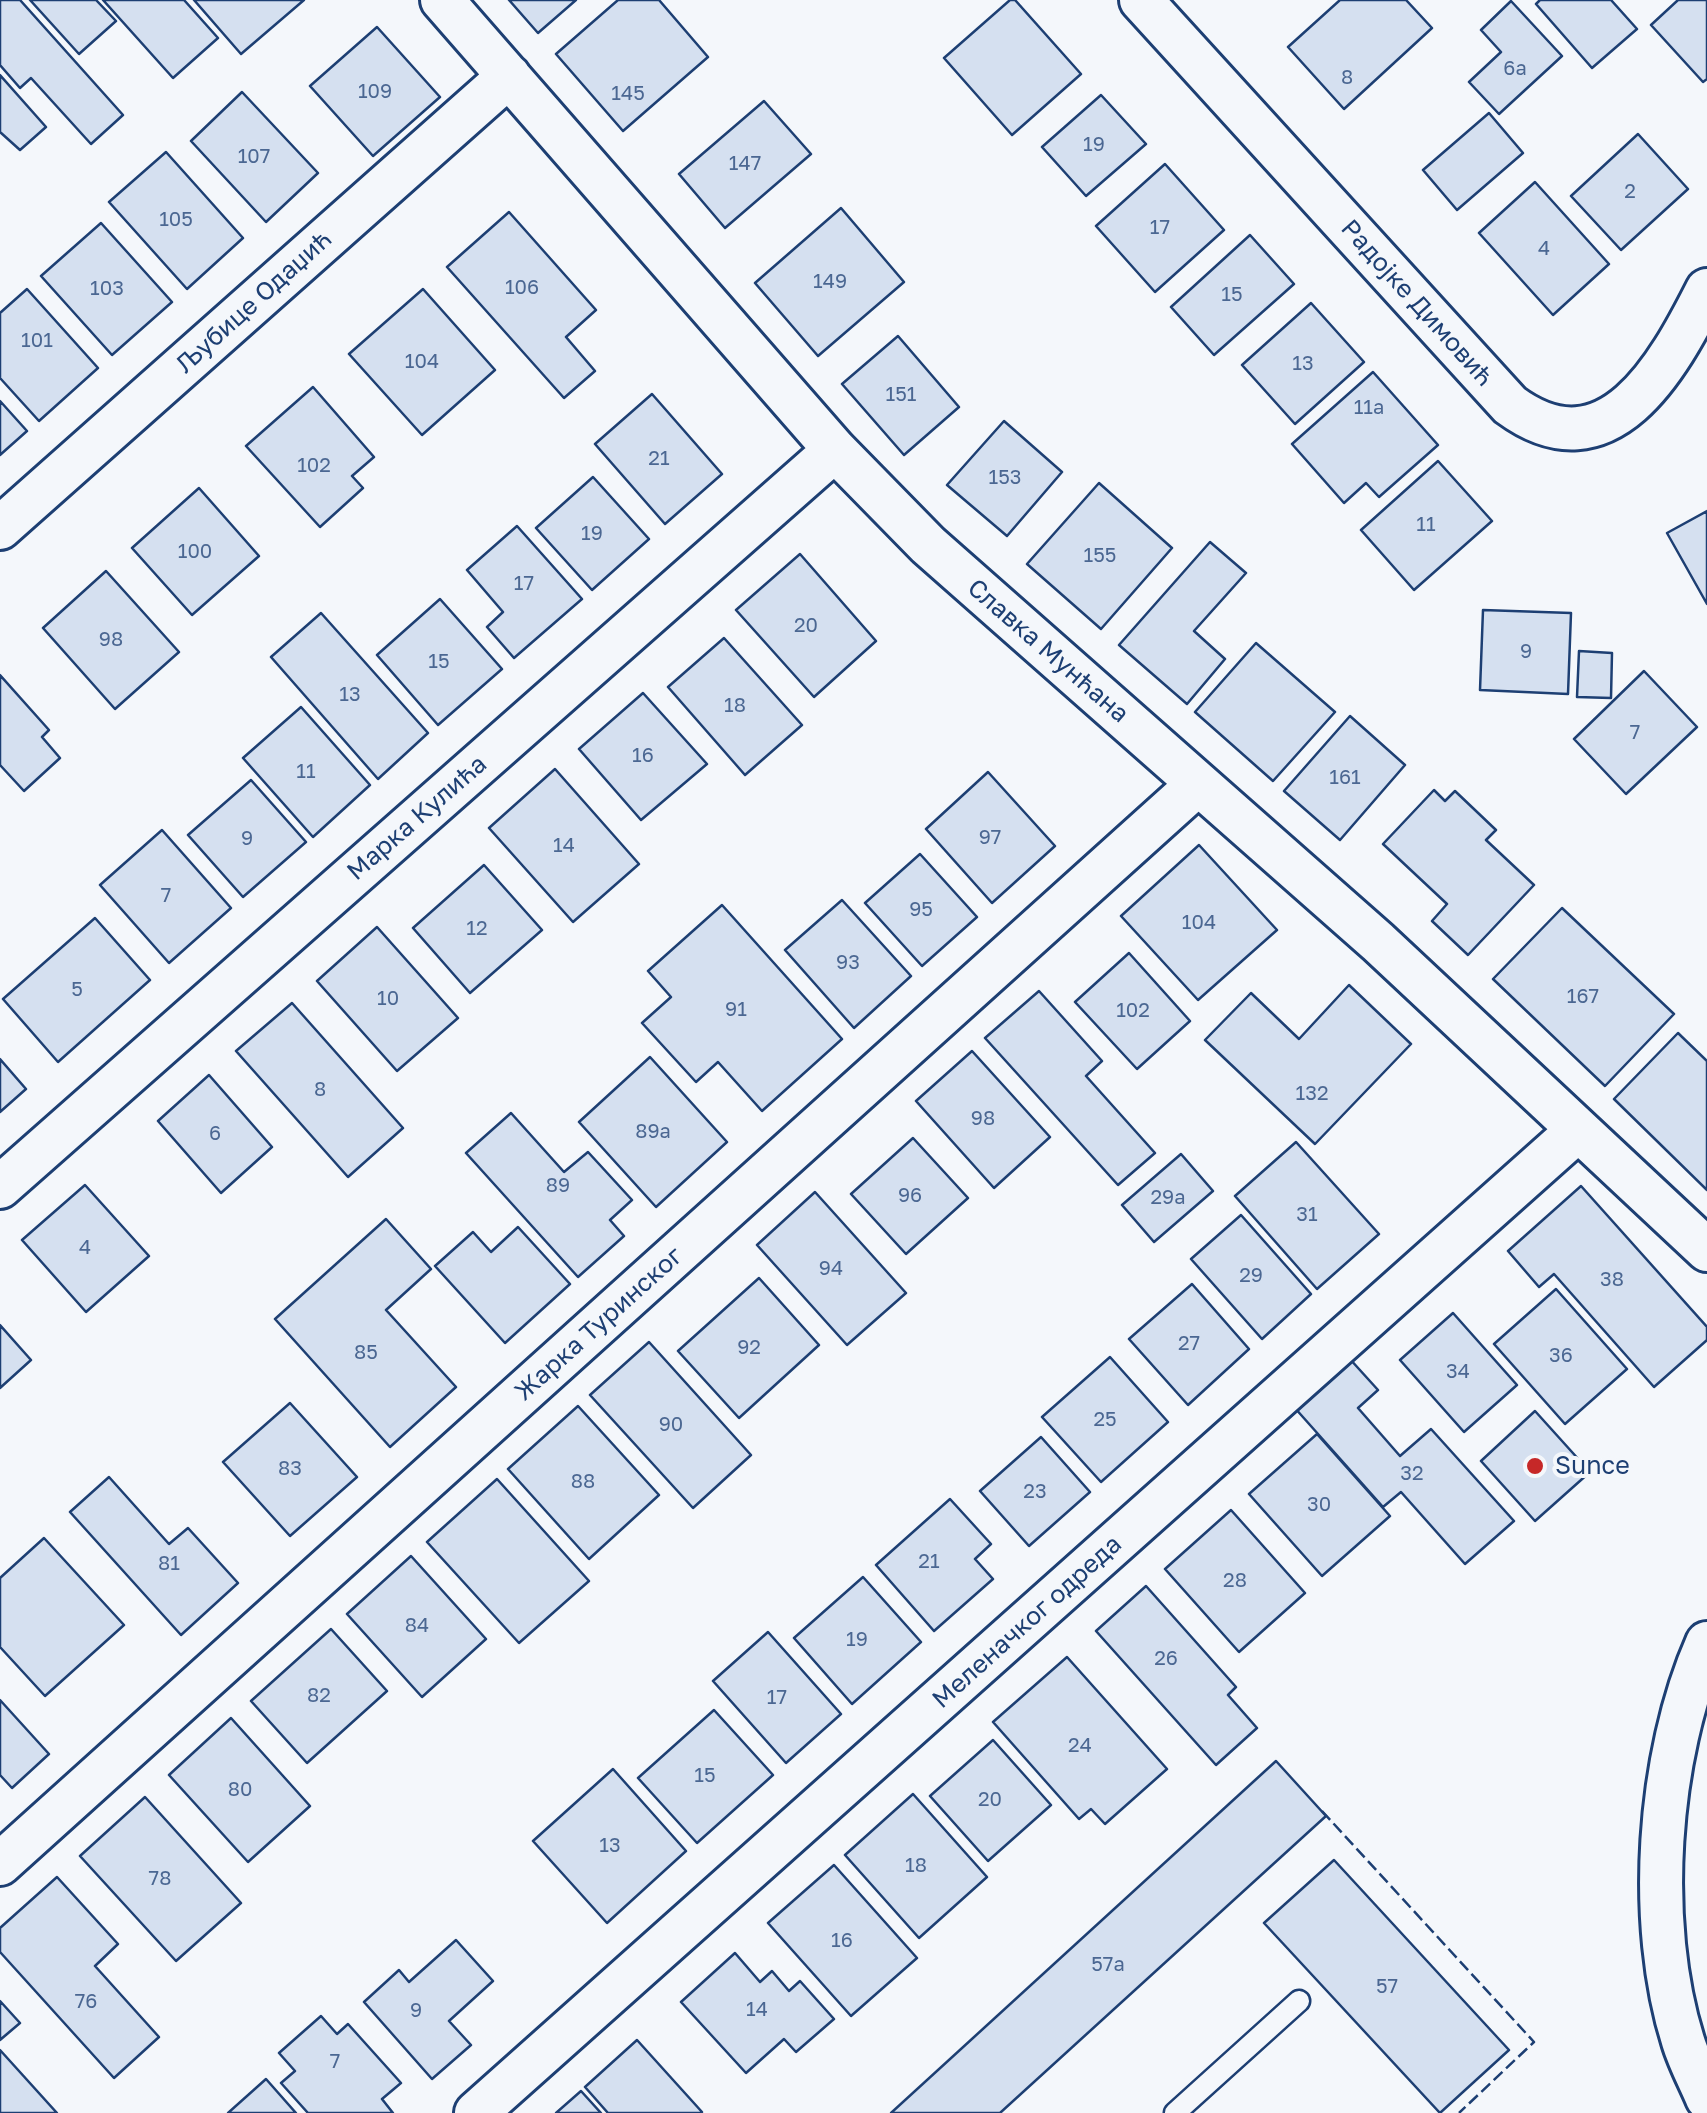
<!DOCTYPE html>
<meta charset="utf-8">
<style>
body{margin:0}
canvas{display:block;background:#f4f7fb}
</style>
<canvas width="1707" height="2113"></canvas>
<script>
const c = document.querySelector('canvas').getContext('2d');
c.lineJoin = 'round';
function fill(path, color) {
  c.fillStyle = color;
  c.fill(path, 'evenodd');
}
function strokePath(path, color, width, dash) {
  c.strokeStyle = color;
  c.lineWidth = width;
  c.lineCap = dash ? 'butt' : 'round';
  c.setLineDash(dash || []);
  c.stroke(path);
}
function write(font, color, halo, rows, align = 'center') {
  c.font = font + ' "Golos Text",sans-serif';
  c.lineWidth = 8;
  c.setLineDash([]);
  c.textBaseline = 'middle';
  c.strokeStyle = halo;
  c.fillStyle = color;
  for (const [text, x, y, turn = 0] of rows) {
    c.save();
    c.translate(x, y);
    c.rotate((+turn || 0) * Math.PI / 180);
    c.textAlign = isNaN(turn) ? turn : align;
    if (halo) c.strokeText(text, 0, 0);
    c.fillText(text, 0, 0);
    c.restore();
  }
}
const building = new Path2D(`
 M 0,0 L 20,0 L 123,115 L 91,144 L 31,78 L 20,88 L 0,65 Z
 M 30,0 L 96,0 L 116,21 L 79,54 Z
 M 103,0 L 184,0 L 218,38 L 173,78 Z
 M 194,0 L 304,0 L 241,54 Z
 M 509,0 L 576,0 L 538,33 Z
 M 618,0 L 659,0 L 708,57 L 623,131 L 556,54 Z
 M 1010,0 L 1015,0 L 1081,74 L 1012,135 L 944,58 Z
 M 1340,0 L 1406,0 L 1432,28 L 1344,109 L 1288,47 Z
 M 1540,0 L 1611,0 L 1637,29 L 1592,68 L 1536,4 Z
 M 1678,0 L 1707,0 L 1707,79 L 1703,82 L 1651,25 Z
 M 1511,1 L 1562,56 L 1499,114 L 1469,82 L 1501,52 L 1481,30 Z
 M 377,27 L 440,97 L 373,156 L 310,86 Z
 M 0,75 L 46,127 L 20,150 L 0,132 Z
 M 242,92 L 318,173 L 266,222 L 191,141 Z
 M 1101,95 L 1146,144 L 1086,196 L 1042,147 Z
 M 764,101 L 811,154 L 725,228 L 679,174 Z
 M 1489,113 L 1523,153 L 1457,210 L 1423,170 Z
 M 1638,134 L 1688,189 L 1621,250 L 1571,196 Z
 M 166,152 L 243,238 L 187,289 L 109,202 Z
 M 1165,164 L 1224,230 L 1155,292 L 1096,226 Z
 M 1535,182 L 1609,264 L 1553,315 L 1479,233 Z
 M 841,208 L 904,282 L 818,356 L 755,283 Z
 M 509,212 L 596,310 L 566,337 L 595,371 L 564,398 L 447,267 Z
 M 101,223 L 172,302 L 112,355 L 41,276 Z
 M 1250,235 L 1294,284 L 1214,355 L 1171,307 Z
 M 27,289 L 98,368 L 39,421 L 0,378 L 0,313 Z
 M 423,289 L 495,370 L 422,435 L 349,354 Z
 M 1311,303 L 1364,362 L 1295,424 L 1242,365 Z
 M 898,336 L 959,407 L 904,455 L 842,384 Z
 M 1373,372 L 1438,445 L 1379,497 L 1366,483 L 1344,503 L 1292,444 Z
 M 313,387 L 374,457 L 352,476 L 363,488 L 320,527 L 246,446 Z
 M 652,394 L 722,474 L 665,524 L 595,444 Z
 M 0,401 L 27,431 L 0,455 Z
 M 1004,421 L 1062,472 L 1007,536 L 947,485 Z
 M 1438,461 L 1492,521 L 1414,590 L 1361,530 Z
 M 593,477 L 649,539 L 592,590 L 536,528 Z
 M 1099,483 L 1172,548 L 1101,629 L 1027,564 Z
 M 199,488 L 259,556 L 192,615 L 132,548 Z
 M 1707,511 L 1707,604 L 1667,533 Z
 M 517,526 L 582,599 L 514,658 L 487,627 L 503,612 L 467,570 Z
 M 1210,542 L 1246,573 L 1194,631 L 1225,659 L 1187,704 L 1119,645 Z
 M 800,554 L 876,641 L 814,697 L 736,610 Z
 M 106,571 L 179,652 L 115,709 L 43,628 Z
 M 440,599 L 502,669 L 438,725 L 377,655 Z
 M 1483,610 L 1571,613 L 1568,694 L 1480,690 Z
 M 321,613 L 428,733 L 378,779 L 271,657 Z
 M 724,638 L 802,725 L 745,775 L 668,687 Z
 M 1256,643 L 1335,712 L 1273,781 L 1195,712 Z
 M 1579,651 L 1612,653 L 1611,698 L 1577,697 Z
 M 1644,671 L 1697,727 L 1626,794 L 1574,739 Z
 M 0,675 L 49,730 L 42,737 L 60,758 L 24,791 L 0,765 Z
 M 643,693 L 707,764 L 641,820 L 579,749 Z
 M 301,707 L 370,785 L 313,837 L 243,758 Z
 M 1350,716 L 1405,765 L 1340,840 L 1284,791 Z
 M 555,769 L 639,864 L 573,922 L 489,828 Z
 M 988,772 L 1055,846 L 992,903 L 926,829 Z
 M 251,780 L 306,842 L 243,897 L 188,835 Z
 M 1434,790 L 1445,801 L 1455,791 L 1496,830 L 1486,840 L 1534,885 L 1468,955 L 1432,921 L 1447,904 L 1383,844 Z
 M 162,830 L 231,908 L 169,963 L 100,885 Z
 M 1199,845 L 1277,930 L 1198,1000 L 1121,916 Z
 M 920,854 L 977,917 L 922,966 L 865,903 Z
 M 484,865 L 542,930 L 470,993 L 413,928 Z
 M 842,900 L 911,976 L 854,1028 L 785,950 Z
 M 722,905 L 842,1039 L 762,1111 L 718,1062 L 696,1082 L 642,1023 L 671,997 L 648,971 Z
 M 1562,908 L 1674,1014 L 1605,1086 L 1493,979 Z
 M 95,918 L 150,980 L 58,1062 L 3,999 Z
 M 377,927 L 458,1018 L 397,1071 L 317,981 Z
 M 1129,953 L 1190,1021 L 1137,1069 L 1075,1002 Z
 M 1349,985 L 1411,1044 L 1315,1144 L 1205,1040 L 1251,993 L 1299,1039 Z
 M 1039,991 L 1102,1061 L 1086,1076 L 1155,1153 L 1118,1185 L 985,1038 Z
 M 292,1003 L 403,1128 L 348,1177 L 236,1051 Z
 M 1678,1033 L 1707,1061 L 1707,1190 L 1614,1099 Z
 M 972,1051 L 1050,1137 L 994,1188 L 916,1101 Z
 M 650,1057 L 727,1142 L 656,1207 L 579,1122 Z
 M 0,1059 L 26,1089 L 0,1112 Z
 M 209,1075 L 272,1147 L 221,1193 L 158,1121 Z
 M 511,1113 L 564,1172 L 588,1152 L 632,1200 L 610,1220 L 624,1236 L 578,1277 L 466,1153 Z
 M 913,1138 L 968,1198 L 906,1254 L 851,1194 Z
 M 1296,1142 L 1379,1234 L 1317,1289 L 1235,1196 Z
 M 1181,1154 L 1213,1191 L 1154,1242 L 1122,1205 Z
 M 85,1185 L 149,1256 L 86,1312 L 22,1240 Z
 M 1581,1186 L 1707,1327 L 1707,1340 L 1654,1387 L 1554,1274 L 1539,1287 L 1508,1251 Z
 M 815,1192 L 906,1293 L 847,1345 L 757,1245 Z
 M 1241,1215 L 1311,1294 L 1262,1339 L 1191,1259 Z
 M 386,1219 L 431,1269 L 386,1310 L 456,1387 L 390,1447 L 275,1319 Z
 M 518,1227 L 570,1284 L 505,1343 L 435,1266 L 473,1232 L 491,1252 Z
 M 759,1278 L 819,1345 L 739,1418 L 678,1351 Z
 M 1192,1284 L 1249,1349 L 1188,1405 L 1129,1339 Z
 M 1556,1289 L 1627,1369 L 1565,1424 L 1494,1344 Z
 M 1453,1313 L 1517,1385 L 1464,1432 L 1400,1360 Z
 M 0,1325 L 31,1360 L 0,1388 Z
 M 649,1342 L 751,1455 L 693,1508 L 590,1395 Z
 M 1110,1357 L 1168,1422 L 1101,1482 L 1042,1417 Z
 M 1349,1358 L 1378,1390 L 1358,1408 L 1400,1456 L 1431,1429 L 1514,1521 L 1465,1564 L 1401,1492 L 1383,1507 L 1294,1407 Z
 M 290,1403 L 357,1477 L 290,1536 L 223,1462 Z
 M 578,1406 L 659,1495 L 589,1559 L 508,1469 Z
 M 1535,1411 L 1590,1472 L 1535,1521 L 1481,1461 Z
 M 1317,1434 L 1390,1516 L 1322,1576 L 1249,1494 Z
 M 1041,1437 L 1090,1492 L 1029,1546 L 980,1491 Z
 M 109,1477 L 169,1544 L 188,1528 L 238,1583 L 181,1635 L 70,1512 Z
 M 497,1479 L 589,1581 L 519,1643 L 427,1542 Z
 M 950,1499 L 991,1544 L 975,1559 L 993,1579 L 934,1631 L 876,1565 Z
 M 1231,1510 L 1305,1593 L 1239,1652 L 1165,1569 Z
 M 44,1538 L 124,1625 L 45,1696 L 0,1647 L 0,1578 Z
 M 411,1556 L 486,1639 L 422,1697 L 347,1614 Z
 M 863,1577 L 921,1642 L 852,1704 L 794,1638 Z
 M 1146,1586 L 1236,1687 L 1228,1695 L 1257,1728 L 1216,1765 L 1096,1631 Z
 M 331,1629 L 387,1691 L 307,1763 L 251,1701 Z
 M 768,1632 L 841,1714 L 786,1763 L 713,1681 Z
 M 1067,1657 L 1167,1769 L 1105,1824 L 1091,1809 L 1079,1819 L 993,1722 Z
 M 0,1700 L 49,1754 L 12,1788 L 0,1775 Z
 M 714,1710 L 773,1775 L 697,1843 L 638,1778 Z
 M 231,1718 L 310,1806 L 248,1862 L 169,1775 Z
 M 993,1740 L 1051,1805 L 988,1861 L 930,1796 Z
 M 1276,1761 L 1326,1816 L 1000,2113 L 891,2113 Z
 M 613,1769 L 686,1851 L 607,1923 L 533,1841 Z
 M 913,1794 L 987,1877 L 919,1938 L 845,1855 Z
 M 145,1797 L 241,1903 L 176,1961 L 80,1856 Z
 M 1334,1860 L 1509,2050 L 1440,2113 L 1264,1923 Z
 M 834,1865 L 917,1958 L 851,2016 L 768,1923 Z
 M 57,1877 L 118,1944 L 95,1966 L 159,2037 L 114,2078 L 0,1952 L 0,1928 Z
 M 456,1940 L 493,1981 L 449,2021 L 471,2045 L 432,2079 L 364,2002 L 399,1970 L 409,1982 Z
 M 735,1953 L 760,1982 L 772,1971 L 789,1991 L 800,1981 L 834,2019 L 796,2052 L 784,2039 L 746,2073 L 681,2002 Z
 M 0,2001 L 20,2023 L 0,2040 Z
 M 321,2016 L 337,2034 L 348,2024 L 401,2083 L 382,2099 L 393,2113 L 308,2113 L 281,2083 L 295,2071 L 279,2053 Z
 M 637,2040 L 702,2112 L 701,2113 L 608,2113 L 585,2087 Z
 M 0,2050 L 57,2113 L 0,2113 Z
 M 266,2079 L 296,2113 L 228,2113 Z
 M 581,2091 L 601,2113 L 556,2113 Z`);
const service = new Path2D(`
 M 1175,2113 L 1299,2001`);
const minor = new Path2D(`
 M 442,0 L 835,450 L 928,545 L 1378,942 L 1707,1250
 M 1141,0 L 1510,405 C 1608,477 1668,367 1707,290
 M 0,528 L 509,76
 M 0,1187 L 835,450
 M 1707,1643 C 1657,1756 1646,1924 1683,2041 C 1689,2061 1699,2079 1707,2098
 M 0,1864 L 1198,784
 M 476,2113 L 1577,1131`);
const fence = new Path2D(`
 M 1322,1811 L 1534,2042 L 1459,2113`);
const markers = [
 [1535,1466,10,"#c62828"]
];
const numberNames = [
 ["6a",1515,69],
 ["8",1347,78],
 ["109",375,92],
 ["145",628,94],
 ["19",1094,145],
 ["107",254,157],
 ["147",745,164],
 ["2",1630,192],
 ["105",176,220],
 ["17",1160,228],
 ["4",1544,249],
 ["149",830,282],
 ["106",522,288],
 ["103",107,289],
 ["15",1232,295],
 ["101",37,341],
 ["104",422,362],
 ["13",1303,364],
 ["151",901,395],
 ["11a",1369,408],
 ["21",659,459],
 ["102",314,466],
 ["153",1005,478],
 ["11",1426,525],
 ["19",592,534],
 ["100",195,552],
 ["155",1100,556],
 ["17",524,584],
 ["20",806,626],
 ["98",111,640],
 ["9",1526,652],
 ["15",439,662],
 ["13",350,695],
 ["18",735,706],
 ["7",1635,733],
 ["16",643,756],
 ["11",306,772],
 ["161",1345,778],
 ["97",990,838],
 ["9",247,839],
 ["14",564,846],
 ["7",166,896],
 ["95",921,910],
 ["104",1199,923],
 ["12",477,929],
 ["93",848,963],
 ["5",77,990],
 ["167",1583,997],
 ["10",388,999],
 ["91",736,1010],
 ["102",1133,1011],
 ["8",320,1090],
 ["132",1312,1094],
 ["98",983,1119],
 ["89a",653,1132],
 ["6",215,1134],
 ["89",558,1186],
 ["96",910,1196],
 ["29a",1168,1198],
 ["31",1307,1215],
 ["4",85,1248],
 ["94",831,1269],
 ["29",1251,1276],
 ["38",1612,1280],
 ["27",1189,1344],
 ["92",749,1348],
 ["85",366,1353],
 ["36",1561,1356],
 ["34",1458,1372],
 ["25",1105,1420],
 ["90",671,1425],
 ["83",290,1469],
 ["32",1412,1474],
 ["88",583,1482],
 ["23",1035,1492],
 ["30",1319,1505],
 ["21",929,1562],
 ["81",169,1564],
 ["28",1235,1581],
 ["84",417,1626],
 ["19",857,1640],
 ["26",1166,1659],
 ["82",319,1696],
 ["17",777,1698],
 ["24",1080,1746],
 ["15",705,1776],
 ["80",240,1790],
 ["20",990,1800],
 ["13",610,1846],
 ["18",916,1866],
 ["78",160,1879],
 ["16",842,1941],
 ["57a",1108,1965],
 ["57",1387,1987],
 ["76",86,2002],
 ["14",757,2010],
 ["9",416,2011],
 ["7",335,2062]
];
const streetNames = [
 ["Љубице Одаџић",254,302,-42],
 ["Радојке Димовић",1417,303,48],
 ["Славка Мунћана",1048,651,41],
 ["Марка Кулића",417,818,-41],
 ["Жарка Туринског",599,1324,-42],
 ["Меленачког одреда",1027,1622,-42]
];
const poiNames = [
 ["Sunce",1555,1466]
];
fill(building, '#d5e0f0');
strokePath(building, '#1d3f73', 2.5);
strokePath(service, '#1d3f73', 25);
strokePath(minor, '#1d3f73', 48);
strokePath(service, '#f4f7fb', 20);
strokePath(minor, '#f4f7fb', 42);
strokePath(fence, '#1d3f73', 2.5, [12, 5]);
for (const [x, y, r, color] of markers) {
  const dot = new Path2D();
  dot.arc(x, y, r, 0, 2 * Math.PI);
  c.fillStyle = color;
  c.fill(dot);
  strokePath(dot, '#f4f7fb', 4);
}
write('20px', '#4b6792', null, numberNames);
write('25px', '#1d3f73', '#f4f7fb', streetNames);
write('25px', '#1d3f73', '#f4f7fb', poiNames, 'left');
</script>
